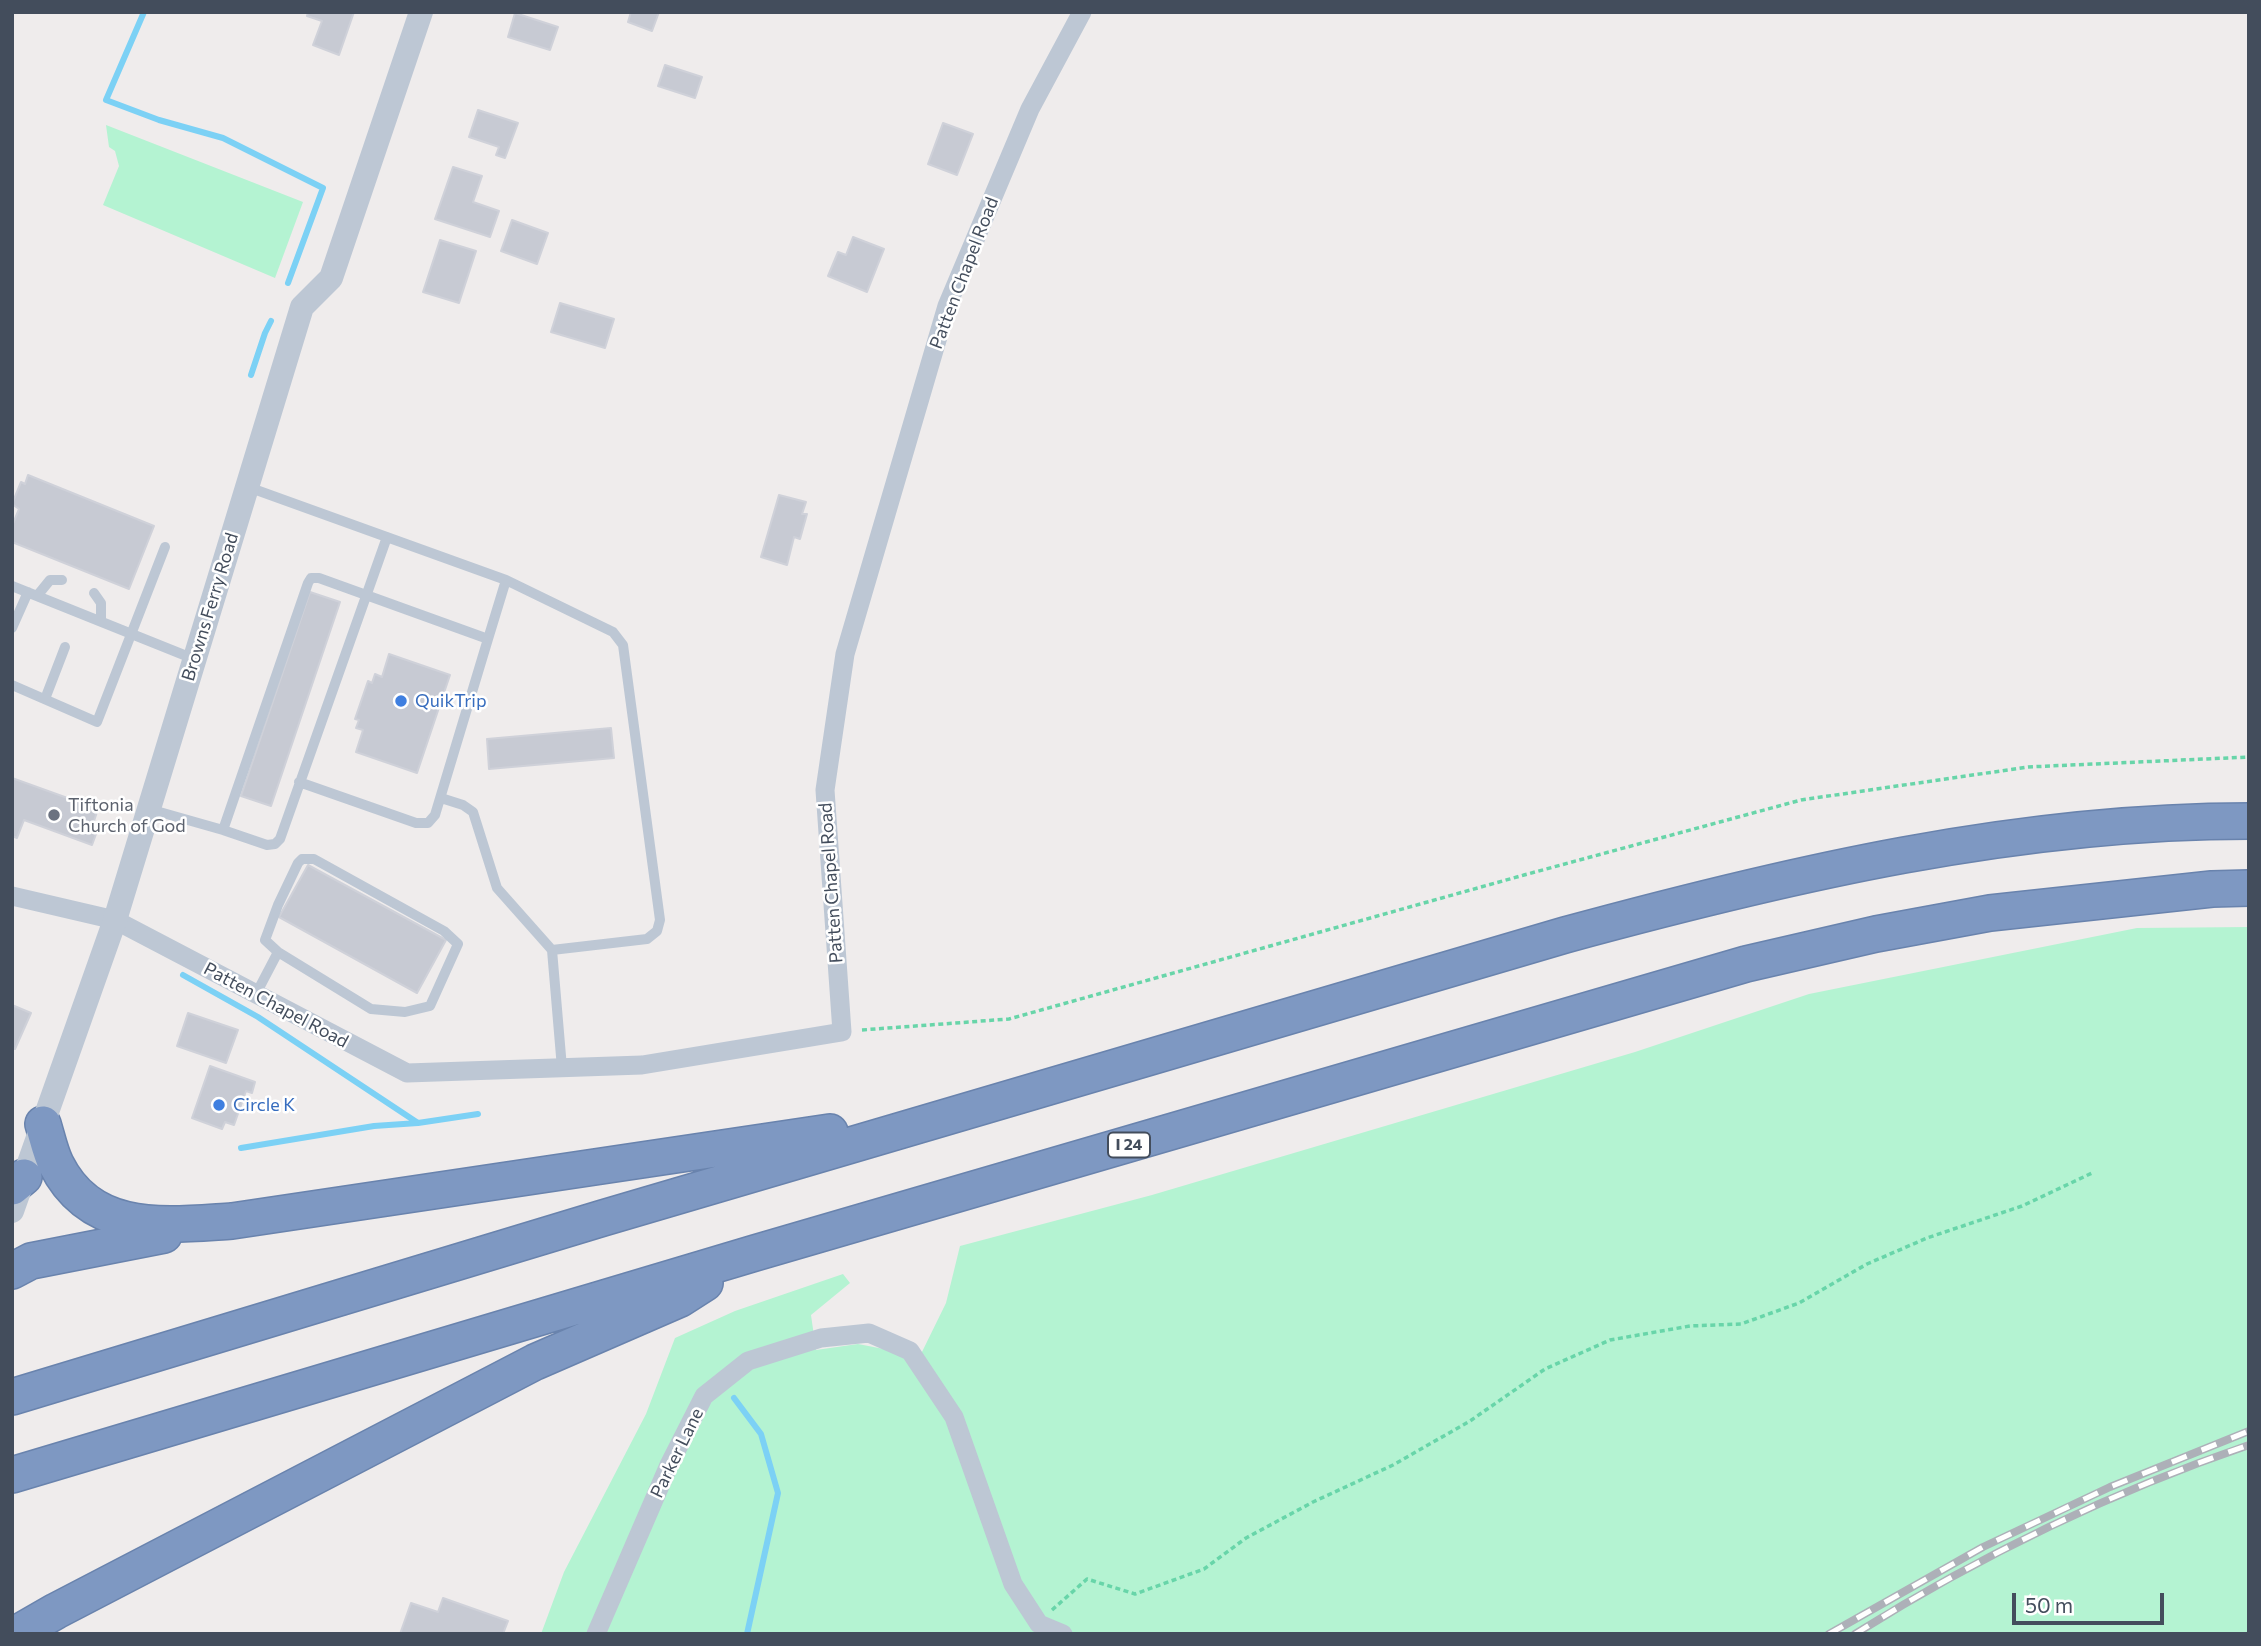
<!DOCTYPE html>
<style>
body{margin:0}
#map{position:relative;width:2261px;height:1646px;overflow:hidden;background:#efecec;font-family:Commissioner,sans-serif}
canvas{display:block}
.frame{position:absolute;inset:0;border:14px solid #434d5c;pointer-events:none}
.scale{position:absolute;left:2012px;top:1593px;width:152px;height:32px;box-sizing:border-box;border:4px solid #434d5c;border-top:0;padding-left:9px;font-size:21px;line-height:24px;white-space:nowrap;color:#434d5c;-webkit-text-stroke:5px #fff;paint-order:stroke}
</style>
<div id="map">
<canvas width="2261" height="1646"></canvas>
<div class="frame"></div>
<div class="scale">50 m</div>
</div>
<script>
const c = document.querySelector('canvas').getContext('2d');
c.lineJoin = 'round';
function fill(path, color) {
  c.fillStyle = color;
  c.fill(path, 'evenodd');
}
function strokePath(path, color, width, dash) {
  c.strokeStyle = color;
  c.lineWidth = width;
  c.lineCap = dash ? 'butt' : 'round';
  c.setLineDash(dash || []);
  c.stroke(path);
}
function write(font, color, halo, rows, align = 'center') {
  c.font = font + ' Commissioner,sans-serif';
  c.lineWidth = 5;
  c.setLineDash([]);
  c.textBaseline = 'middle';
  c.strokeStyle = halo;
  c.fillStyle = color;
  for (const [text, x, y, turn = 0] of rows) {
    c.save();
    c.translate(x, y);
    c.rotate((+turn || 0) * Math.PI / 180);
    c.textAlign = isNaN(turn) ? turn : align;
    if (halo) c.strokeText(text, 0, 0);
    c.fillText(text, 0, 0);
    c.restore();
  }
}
const green = new Path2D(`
 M 106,125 L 303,202 L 275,278 L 103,205 L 119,166 L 115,151 L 109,147 Z
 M 2249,927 L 2249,1634 L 541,1634 L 564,1572 L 646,1414 L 675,1338 L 735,1311 L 843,1274 L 850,1283 L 811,1315 L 816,1350 L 858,1344 L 920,1356 L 946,1303 L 960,1246 L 1152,1195 L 1635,1052 L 1809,994 L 2137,928 Z`);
const stream = new Path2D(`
 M 144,12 L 106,100 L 159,120 L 223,138 L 323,188 L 288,283
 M 251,375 L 265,333 L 271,321
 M 183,975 L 258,1017 L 418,1123 L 478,1114
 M 241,1148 L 374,1126 L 418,1123
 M 734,1398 L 761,1434 L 778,1493 L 747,1634`);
const building = new Path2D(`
 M 308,12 L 354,12 L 339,55 L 313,45 L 322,21 L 307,16 Z
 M 631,12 L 659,12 L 652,31 L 628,22 Z
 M 515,13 L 558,27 L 550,50 L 508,37 Z
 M 665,65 L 702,77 L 695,98 L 658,86 Z
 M 478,110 L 518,123 L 505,158 L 496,155 L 499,147 L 469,137 Z
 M 943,123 L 973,134 L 957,175 L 928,164 Z
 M 453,167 L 482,176 L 473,202 L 499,211 L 490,237 L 435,219 Z
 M 512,220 L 548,233 L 537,264 L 501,251 Z
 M 853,237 L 884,249 L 867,292 L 828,276 L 838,252 L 846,255 Z
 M 440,240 L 476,251 L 459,303 L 423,292 Z
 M 560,303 L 614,319 L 605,348 L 551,332 Z
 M 28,475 L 154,526 L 129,589 L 12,542 L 12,526 L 19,509 L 12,504 L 21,482 L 25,484 Z
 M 779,495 L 806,502 L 802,514 L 807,514 L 800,539 L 794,537 L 787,565 L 761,557 Z
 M 310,592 L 340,602 L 271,806 L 241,796 Z
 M 389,654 L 450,675 L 417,773 L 356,752 L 363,730 L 356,728 L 359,720 L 355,719 L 368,681 L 372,683 L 375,674 L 382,677 Z
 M 611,728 L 614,758 L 489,769 L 487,739 Z
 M 12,778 L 98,809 L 93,824 L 99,826 L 92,845 L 24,820 L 17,838 L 12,836 Z
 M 308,865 L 446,940 L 417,993 L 279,917 Z
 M 12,1005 L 31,1013 L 15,1049 L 12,1048 Z
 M 188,1013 L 238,1030 L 226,1063 L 177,1046 Z
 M 210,1066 L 255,1082 L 252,1093 L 246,1091 L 234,1125 L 225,1122 L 222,1129 L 192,1118 Z
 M 443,1598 L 508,1621 L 503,1634 L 400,1634 L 411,1603 L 438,1612 Z`);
const path = new Path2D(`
 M 862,1030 L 1009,1019 L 1524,875 L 1801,800 L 2028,767 L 2249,757
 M 1052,1610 L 1087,1579 L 1135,1594 L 1204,1569 L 1246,1538 L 1313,1502 L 1393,1465 L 1470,1421 L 1545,1369 L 1610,1340 L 1690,1326 L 1741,1324 L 1799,1303 L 1867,1264 L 1927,1238 L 2022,1206 L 2092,1173
 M 2246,1634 L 2249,1633`);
const service = new Path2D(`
 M 506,580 L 613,632 L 623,645 L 660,920 L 657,931 L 647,939 L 552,950
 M 12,586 L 194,659
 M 94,593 L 101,603 L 101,621
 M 37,596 L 50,580 L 62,580
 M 12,628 L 28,592
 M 12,685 L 97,722 L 165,547
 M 45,699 L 65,647
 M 299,782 L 416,823 L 428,823 L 435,815 L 488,639
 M 441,798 L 463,805 L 473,812 L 497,888 L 552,950 L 562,1068
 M 149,809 L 223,830 L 308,583 L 311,578 L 319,578 L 488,639 L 506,580 L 248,487
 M 223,830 L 267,845 L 275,844 L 280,839 L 387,537
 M 302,859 L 314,859 L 444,931 L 458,944 L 430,1006 L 405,1012 L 371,1009 L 278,952 L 265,940 L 278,905 L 298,863 Z
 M 256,994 L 278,952`);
const minor = new Path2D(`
 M 12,896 L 115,920 L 407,1073 L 642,1065 L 842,1032 L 825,790 L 845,654 L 947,306 L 1030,109 L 1082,12
 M 596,1634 L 669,1465 L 704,1396 L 748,1361 L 821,1338 L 869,1333 L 910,1351 L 954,1417 L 1013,1584 L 1039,1624 L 1063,1634`);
const tertiary = new Path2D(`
 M 12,1211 L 115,920 L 302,307 L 331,278 L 421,12`);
const motorway = new Path2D(`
 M 43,1124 C 47,1137 50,1152 56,1164 C 92,1236 166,1225 232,1221 L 830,1132
 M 12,1187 L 24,1177
 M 12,1271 L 31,1261 L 164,1235
 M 12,1397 L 603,1218 L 1565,935 C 1789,874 2016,821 2249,821
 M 12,1475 L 755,1253 L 1746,964 L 1876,934 L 1990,913 L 2212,889 L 2249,888
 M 16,1634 L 56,1611 L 535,1362 L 680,1299 L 705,1283`);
const rail = new Path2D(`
 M 1829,1634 L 1983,1547 L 2110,1487 L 2249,1431
 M 1855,1634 C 1978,1557 2111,1492 2249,1445`);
const markers = [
 [401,701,7,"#3f7fe0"],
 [54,815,7,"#6b7280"],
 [219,1105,7,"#3f7fe0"]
];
const shields = [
 [1129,1145,42]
];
const shieldNames = [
 ["I 24",1129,1145]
];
const streetNames = [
 ["Patten Chapel Road",964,273,-69],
 ["Browns Ferry Road",210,607,-73],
 ["Patten Chapel Road",831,883,-94],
 ["Patten Chapel Road",276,1005,28],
 ["Parker Lane",677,1453,-64]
];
const shopNames = [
 ["QuikTrip",415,701],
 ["Circle K",233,1105]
];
const worshipNames = [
 ["Tiftonia",68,805],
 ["Church of God",68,826]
];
fill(green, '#b4f3d2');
strokePath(stream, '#7cd1f5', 6);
fill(building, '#c7cad3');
strokePath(building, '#cfd1d9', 2);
strokePath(motorway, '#6983ad', 38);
strokePath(path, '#68d5a9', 3.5, [5, 3.5]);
strokePath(service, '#bdc7d4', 10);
strokePath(minor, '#bdc7d4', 19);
strokePath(tertiary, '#bdc7d4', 24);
strokePath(motorway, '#7e98c2', 35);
strokePath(rail, '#adb0b8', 8);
strokePath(rail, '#fff', 5, [16]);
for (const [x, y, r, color] of markers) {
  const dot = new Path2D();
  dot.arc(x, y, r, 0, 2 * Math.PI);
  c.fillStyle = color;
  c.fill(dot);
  strokePath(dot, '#fff', 2.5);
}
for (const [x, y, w] of shields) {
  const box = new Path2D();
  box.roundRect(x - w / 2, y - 12.5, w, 25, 5);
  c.fillStyle = '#fff';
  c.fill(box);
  strokePath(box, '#434d5c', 2);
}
write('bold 16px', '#434d5c', null, shieldNames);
write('18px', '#434d5c', '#fff', streetNames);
write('18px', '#366cbe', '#fff', shopNames, 'left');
write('18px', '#5b616d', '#fff', worshipNames, 'left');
</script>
